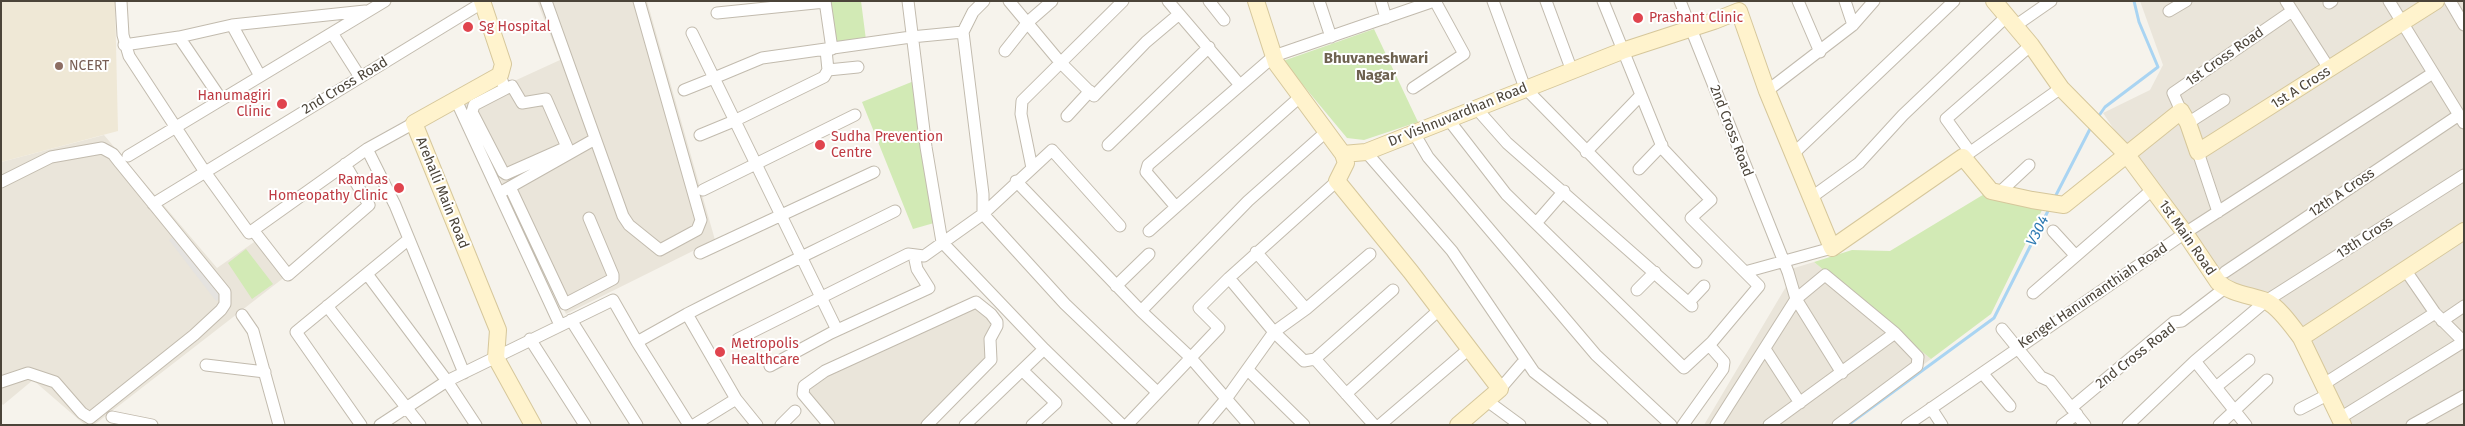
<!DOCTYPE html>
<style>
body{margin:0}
#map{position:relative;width:2465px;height:426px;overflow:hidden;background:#f6f3ec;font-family:"Fira Sans",sans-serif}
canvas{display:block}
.frame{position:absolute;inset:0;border:2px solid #4b4439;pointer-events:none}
</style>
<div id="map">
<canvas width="2465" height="426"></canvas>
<div class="frame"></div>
</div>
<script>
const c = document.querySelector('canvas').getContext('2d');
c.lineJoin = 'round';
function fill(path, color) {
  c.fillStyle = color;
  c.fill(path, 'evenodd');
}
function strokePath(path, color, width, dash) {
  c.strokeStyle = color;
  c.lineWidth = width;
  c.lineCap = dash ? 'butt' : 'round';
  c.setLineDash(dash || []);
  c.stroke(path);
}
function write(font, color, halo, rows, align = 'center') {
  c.font = font + ' "Fira Sans",sans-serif';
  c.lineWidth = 4;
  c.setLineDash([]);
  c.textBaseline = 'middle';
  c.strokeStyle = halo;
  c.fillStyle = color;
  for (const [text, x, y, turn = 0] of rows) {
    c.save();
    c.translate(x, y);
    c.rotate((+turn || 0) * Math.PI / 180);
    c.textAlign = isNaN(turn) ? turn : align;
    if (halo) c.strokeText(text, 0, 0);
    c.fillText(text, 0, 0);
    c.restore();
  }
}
const residential = new Path2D(`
 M 537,1 L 647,1 L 715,240 L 566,314 L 464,104 L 560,60 Z
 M 2140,1 L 2464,1 L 2464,425 L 2339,425 L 2299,334 L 2216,273 L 2152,186 L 2103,113 L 2150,90 L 2163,65 Z
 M 104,135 L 217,268 L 257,240 L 286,276 L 94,425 L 85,425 L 33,380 L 3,405 L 1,403 L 1,162 Z
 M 1814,262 L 1931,359 L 1843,425 L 1704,425 L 1787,285 L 1781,272 Z
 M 974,298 L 1002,325 L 991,339 L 997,357 L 933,425 L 825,425 L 797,386 L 823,366 L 935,316 L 947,307 Z`);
const education = new Path2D(`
 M 1,1 L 115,1 L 118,131 L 1,162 Z`);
const green = new Path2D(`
 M 828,1 L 861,1 L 866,40 L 834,45 Z
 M 1374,29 L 1418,122 L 1364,140 L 1347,138 L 1283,61 Z
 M 914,81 L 934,223 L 913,229 L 862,102 Z
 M 1986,193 L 2043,208 L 1991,314 L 1931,359 L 1814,262 L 1852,250 L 1890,251 Z
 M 246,249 L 273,284 L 252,299 L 228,263 Z`);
const parking = new Path2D(`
 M 175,235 L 222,297 L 216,301 L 169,240 Z`);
const stream = new Path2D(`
 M 2098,117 L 2105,107 L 2158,67 L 2139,22 L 2134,1
 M 2054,199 L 2091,127
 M 1848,425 L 1994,318 L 2050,207`);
const street = new Path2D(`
 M 121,1 L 123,35 L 129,56 L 205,172 L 249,233 L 367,149 L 414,123
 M 546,1 L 623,216 L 629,225 L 660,250 L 697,230 L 701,220 L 639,1
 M 825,1 L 832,49
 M 908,1 L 926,147 L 942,242 L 1044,349 L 1122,425
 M 1009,1 L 1060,62 L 1094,96 L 1146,42 L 1178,15
 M 1168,1 L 1240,85
 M 1209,1 L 1224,20
 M 1319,1 L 1331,37
 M 1381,1 L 1386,18
 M 1493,1 L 1525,88 L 1696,262
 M 1546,1 L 1572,71
 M 1603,1 L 1663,149 L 1711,200 L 1691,218 L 1745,272 L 1832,248
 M 1680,1 L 1788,272 L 1796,299 L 1842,373
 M 1798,1 L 1820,52
 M 1845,1 L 1853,25
 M 2286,1 L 2330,70
 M 2389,1 L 2464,123
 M 2450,1 L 2464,25
 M 2329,3 L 2332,1
 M 2169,11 L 2186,1
 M 717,13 L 825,2
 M 232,25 L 260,76
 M 2015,26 L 2051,1
 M 963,32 L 983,194 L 983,214 L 1052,150 L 1120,226
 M 332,33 L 360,77
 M 179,37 L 221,99
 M 124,45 L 179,37 L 232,25 L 365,11
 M 1005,51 L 1028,22 L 1052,1
 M 828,70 L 858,67
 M 500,75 L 505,89 L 512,86 L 522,103 L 546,99 L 567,147 L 506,174 L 503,172 L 472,112 L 474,105 L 505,89
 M 1413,88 L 1464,54 L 1435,1
 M 684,90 L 714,78 L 692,33
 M 1767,91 L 1853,25 L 1874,1
 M 1301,96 L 1176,207 L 1146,172 L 1148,165 L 1274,56 L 1434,1
 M 456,100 L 560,325
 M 1476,108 L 1507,143 L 1692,306
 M 2181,111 L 2173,93 L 2292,11
 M 1067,116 L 1090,91
 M 1448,119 L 1506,194 L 1684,368 L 1712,342 L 1759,286 L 1745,272
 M 2188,123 L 2224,100
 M 1414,133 L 1428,157 L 1596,355 L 1671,425
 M 700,135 L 734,121 L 824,77 L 828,70 L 826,50
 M 1108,145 L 1209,47
 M 367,149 L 395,205 L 464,373
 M 1366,152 L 1452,251 L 1534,372 L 1602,425
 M 1586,152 L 1641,95
 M 1970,152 L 1946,119 L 2031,45
 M 2198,152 L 2218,212
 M 1793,154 L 1954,1
 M 128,156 L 385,1
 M 1965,156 L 2061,88
 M 1032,168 L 1021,114 L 1022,101 L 1123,1
 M 1639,169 L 1662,145
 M 1016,181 L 1141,311
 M 1337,181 L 1229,278 L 1274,332 L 1304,361 L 1315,359 L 1374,425
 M 1,182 L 51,157 L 102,148 L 113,154 L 120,163 L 225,292 L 225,304 L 221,310 L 194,335 L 90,418 L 82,413 L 55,382 L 28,373 L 1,382
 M 510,187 L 565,304 L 613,279 L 613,275 L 589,218
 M 703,190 L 855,115
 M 503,191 L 595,139
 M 1999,193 L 2029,165
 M 1812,197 L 1859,163 L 1903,115 L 2006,17
 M 153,204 L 485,1
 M 1537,222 L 1564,191
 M 253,230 L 288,275 L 369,205 L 345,164
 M 1149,231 L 1176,207
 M 2053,231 L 2075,255
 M 1256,252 L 1306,309
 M 700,253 L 874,172
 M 2404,268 L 2435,313 L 2464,342
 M 2225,272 L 2459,115
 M 367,274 L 447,381 L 476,425
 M 1116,286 L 1149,254
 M 1637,290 L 1655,272
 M 2033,293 L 2153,189
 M 1689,302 L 1704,286
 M 327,306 L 420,425
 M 687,314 C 756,278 825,246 895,211
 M 242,315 L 253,331 L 279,425
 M 571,320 L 637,425
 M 2442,321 L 2464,306
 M 2002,329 L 2041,377 L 2050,381 L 2085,425
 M 837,330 L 714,78 L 762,58 L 911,37 L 963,32 L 973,12 L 984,1
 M 530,339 L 585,425
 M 738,339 L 908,254 L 924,256 L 983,214 L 1065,304 L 1157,392
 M 637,342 L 689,425
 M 1765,349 L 1800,403
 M 1315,359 L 1393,290
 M 2195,361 L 2246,425
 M 206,365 L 265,372
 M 770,366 L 831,333 L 929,288 L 917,269 L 914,255
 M 1022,370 L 1056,403 L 1032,425
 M 1248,370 L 1304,425
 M 1983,374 L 2010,406
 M 2324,384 L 2435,313
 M 2216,387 L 2249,360
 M 1500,389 L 1525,360
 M 1346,394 L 1439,310
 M 1486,400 L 1520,425
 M 1931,408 L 1942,425
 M 2071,408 L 2174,322 L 2182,321 L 2225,288
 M 2300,409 L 2329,394
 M 112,417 L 152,425
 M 2340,418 L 2463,342
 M 361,425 L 296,332 L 409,239
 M 380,425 L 447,381 L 613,300 L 637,342 L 687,314 L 736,399 L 757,425
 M 694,425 L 736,399
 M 781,425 L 795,411
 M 829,425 L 803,394 L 804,386 L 825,371 L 976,302 L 991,314 L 997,322 L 997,326 L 990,339 L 991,360 L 927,425
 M 965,425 L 1044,349
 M 1127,425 L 1219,328 L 1199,308 L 1229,278
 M 1204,425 L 1226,399 L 1274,332 L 1306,309 L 1370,254
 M 1249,425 L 1190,357 L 1141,311 L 1248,201 L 1327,131
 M 1380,425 L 1470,348
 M 1683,425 L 1723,369 L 1724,362 L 1709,345
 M 1716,425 L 1796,299 L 1825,275 L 1895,333 L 1918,357 L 1917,366 L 1838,425
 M 1769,425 L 1895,333
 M 1907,425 L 2185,233 L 2433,73
 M 2062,425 L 2077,414
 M 2128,425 L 2195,361 L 2266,301 L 2464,175
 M 2219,425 L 2267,380
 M 2412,425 L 2464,396`);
const secondary = new Path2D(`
 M 482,1 L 503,64 L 500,75 L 414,123 L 498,330 L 496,358 L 533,425
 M 1256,1 L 1276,63 L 1343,154 L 1366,152 L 1622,51 L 1714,21 L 1739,11 L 1767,91 L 1832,248 L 1963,157 L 1991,191 L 2032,200 L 2064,205 L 2181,111 L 2188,123 L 2198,152 L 2436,1
 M 1994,1 L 2031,45 L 2061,88 L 2127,155 L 2185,233 L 2218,282 C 2231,294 2250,295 2266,301 C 2279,307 2292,326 2301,338 L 2343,425
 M 1343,154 L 1346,163 L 1337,181 L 1411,272 L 1500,389 L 1458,425
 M 2301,338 L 2464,231`);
const markers = [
 [1638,18,6,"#e0444e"],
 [468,27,6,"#e0444e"],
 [59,66,5,"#8d6e63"],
 [282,104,6,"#e0444e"],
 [820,145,6,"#e0444e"],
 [399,188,6,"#e0444e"],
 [720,352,6,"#e0444e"]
];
const healthNames = [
 ["Prashant Clinic",1649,18],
 ["Sg Hospital",479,27],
 ["Hanumagiri",271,96,"right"],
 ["Clinic",271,112,"right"],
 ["Sudha Prevention",831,137],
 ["Centre",831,153],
 ["Ramdas",388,180,"right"],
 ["Homeopathy Clinic",388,196,"right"],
 ["Metropolis",731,344],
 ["Healthcare",731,360]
];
const streetNames = [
 ["1st Cross Road",2225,57,-35],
 ["2nd Cross Road",345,86,-31],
 ["1st A Cross",2301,88,-32],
 ["Dr Vishnuvardhan Road",1458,115,-22],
 ["2nd Cross Road",1731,131,69],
 ["Arehalli Main Road",442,193,68],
 ["12th A Cross",2342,193,-34],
 ["1st Main Road",2187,238,55],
 ["13th Cross",2365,238,-33],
 ["Kengel Hanumanthiah Road",2093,296,-34],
 ["2nd Cross Road",2136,356,-38]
];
const educationNames = [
 ["NCERT",69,66]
];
const neighbourhoodNames = [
 ["Bhuvaneshwari",1376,59],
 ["Nagar",1376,76]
];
const waterNames = [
 ["V304",2038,231,-63]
];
fill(residential, '#eae5da');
fill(education, '#efe8d6');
fill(green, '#d2eab5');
fill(parking, '#e5e3e0');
strokePath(stream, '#a9d4f2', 3);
strokePath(street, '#c2bbae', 13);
strokePath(secondary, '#d6c79b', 18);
strokePath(street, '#fff', 11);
strokePath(secondary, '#fff3cd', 16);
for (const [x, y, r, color] of markers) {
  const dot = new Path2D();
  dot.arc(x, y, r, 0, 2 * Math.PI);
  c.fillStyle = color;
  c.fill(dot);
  strokePath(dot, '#fff', 2);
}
write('14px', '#be3a42', '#fff', healthNames, 'left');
write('14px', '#4b4439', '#fff', streetNames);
write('14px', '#785e54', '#fff', educationNames, 'left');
write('bold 15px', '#6e6250', '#fff', neighbourhoodNames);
write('italic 15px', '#2e7ab2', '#fff', waterNames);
</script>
